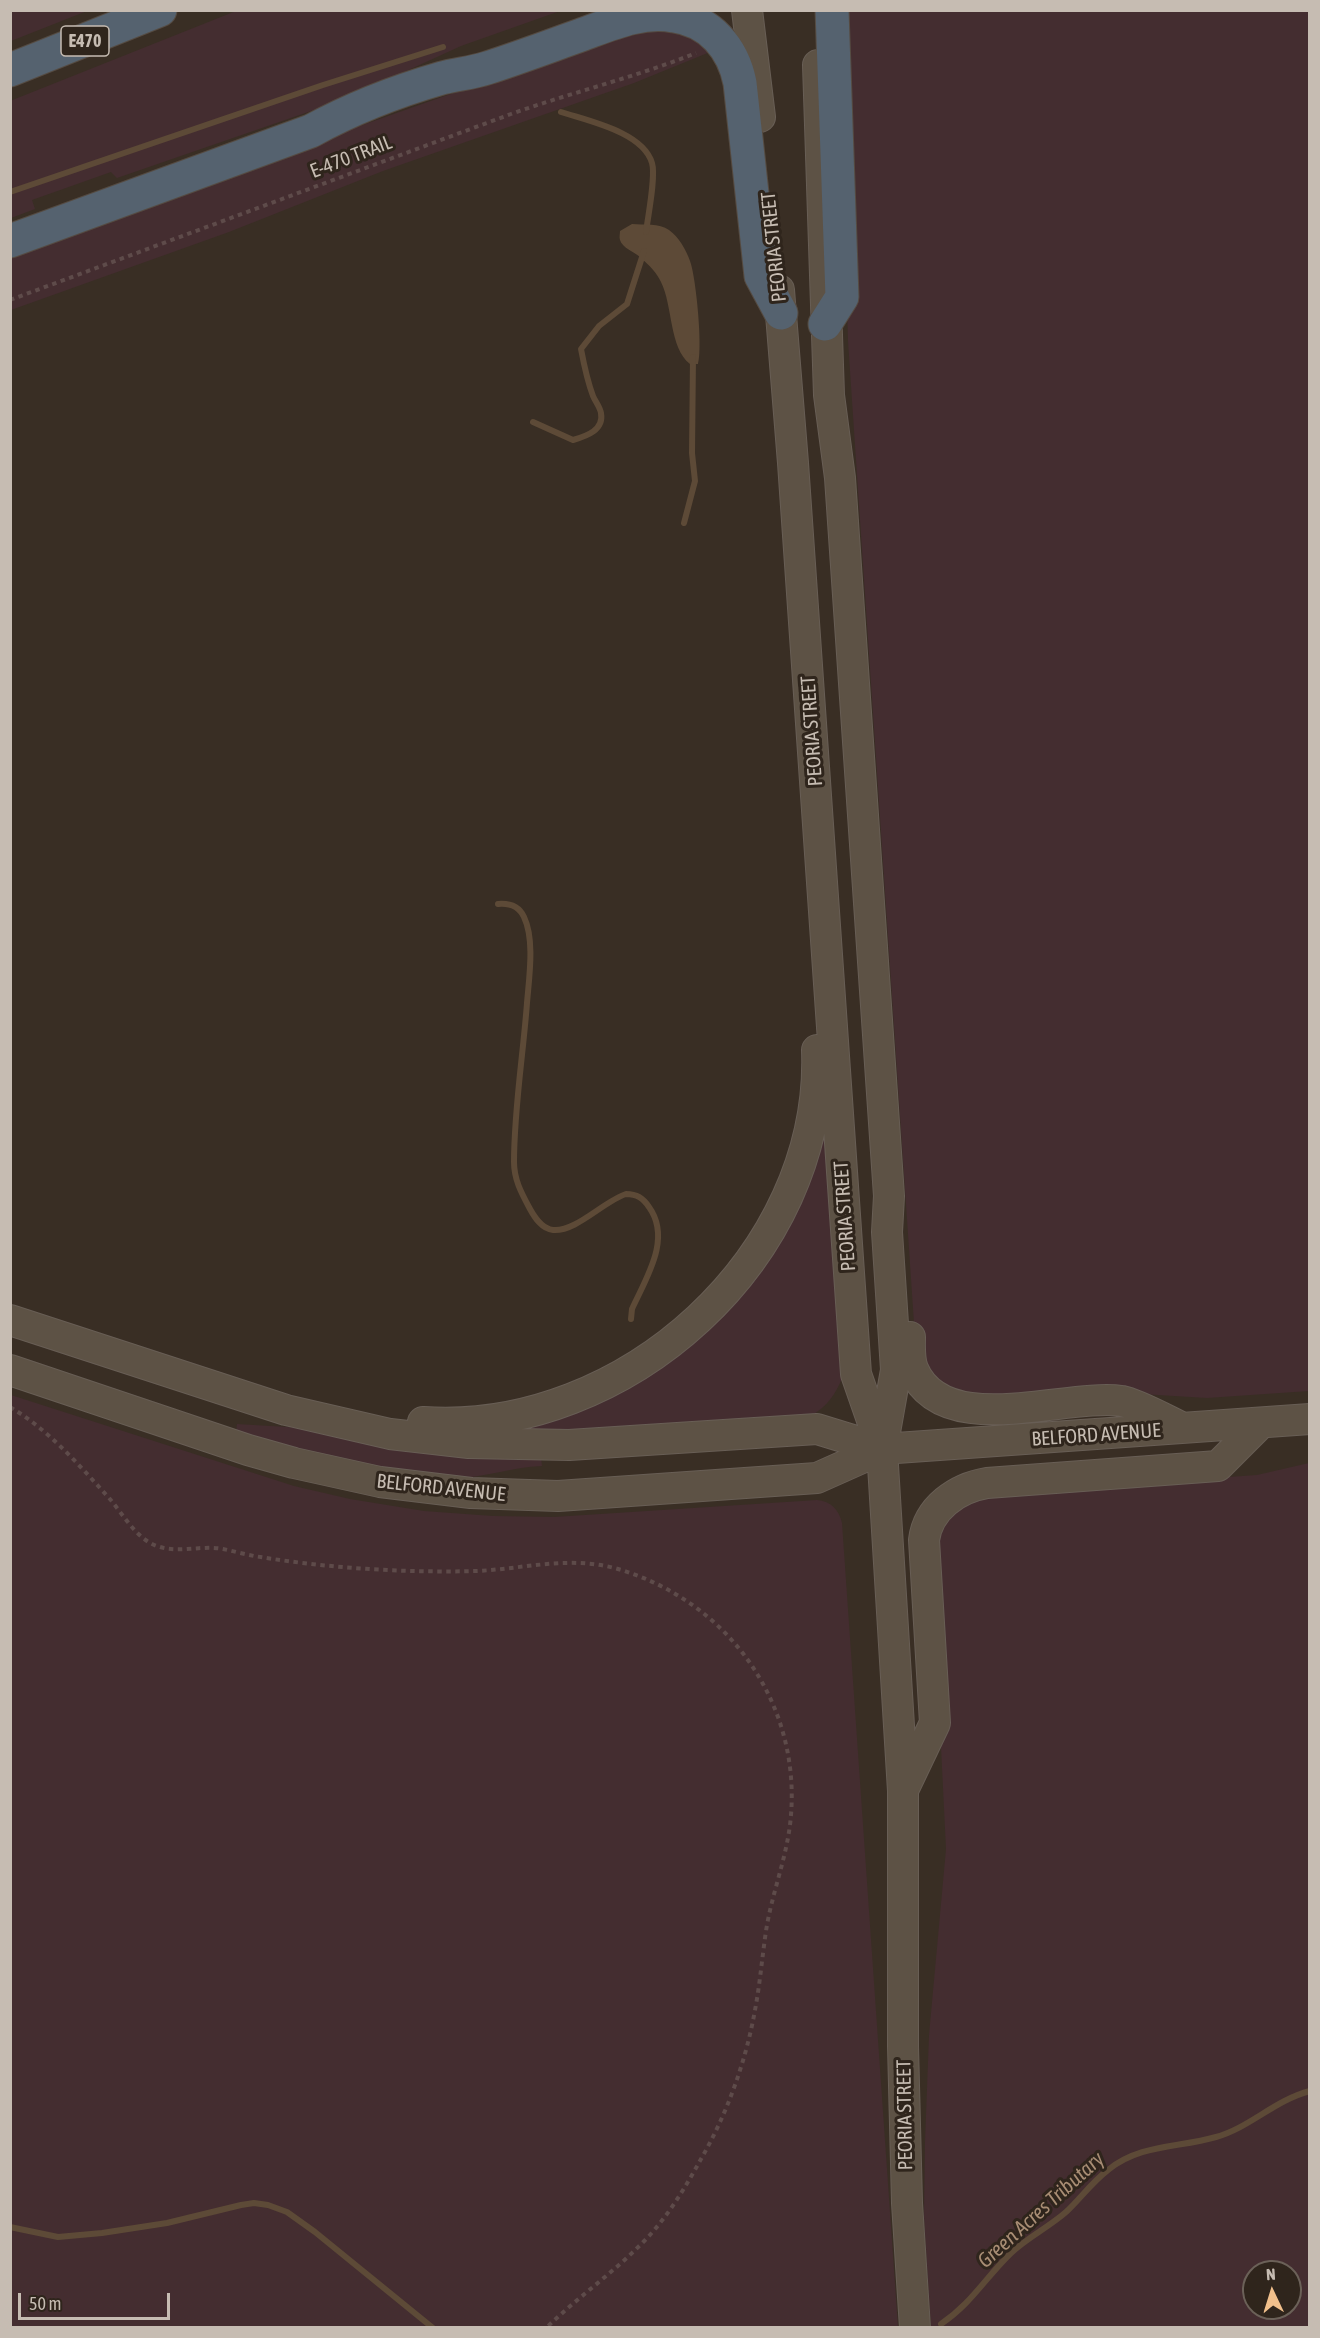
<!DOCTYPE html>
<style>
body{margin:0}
#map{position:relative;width:1320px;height:2338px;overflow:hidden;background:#392e24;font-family:"Asap Condensed",sans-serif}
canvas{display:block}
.frame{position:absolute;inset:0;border:12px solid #c6bcb2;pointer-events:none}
.north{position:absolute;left:1242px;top:2260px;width:60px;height:60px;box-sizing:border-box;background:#2f251c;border:2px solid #6b6158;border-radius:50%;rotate:356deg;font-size:16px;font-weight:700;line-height:24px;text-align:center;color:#c6bcb2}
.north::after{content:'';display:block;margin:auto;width:21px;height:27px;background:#f1c08c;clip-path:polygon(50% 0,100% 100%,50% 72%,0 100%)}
.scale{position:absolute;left:18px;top:2293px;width:152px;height:27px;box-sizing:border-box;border:3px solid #c6bcb2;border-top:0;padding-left:8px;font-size:18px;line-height:21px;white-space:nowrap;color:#c6bcb2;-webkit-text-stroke:4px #2f251c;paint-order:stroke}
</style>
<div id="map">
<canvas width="1320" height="2338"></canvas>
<div class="frame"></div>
<div class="north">N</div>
<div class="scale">50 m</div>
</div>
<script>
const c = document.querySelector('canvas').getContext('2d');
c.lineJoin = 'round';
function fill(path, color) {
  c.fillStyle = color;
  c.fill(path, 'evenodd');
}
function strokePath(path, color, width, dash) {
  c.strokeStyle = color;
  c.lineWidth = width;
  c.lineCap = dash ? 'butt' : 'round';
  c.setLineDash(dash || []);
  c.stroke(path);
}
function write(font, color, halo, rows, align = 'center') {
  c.font = font + ' "Asap Condensed",sans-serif';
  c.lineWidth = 6;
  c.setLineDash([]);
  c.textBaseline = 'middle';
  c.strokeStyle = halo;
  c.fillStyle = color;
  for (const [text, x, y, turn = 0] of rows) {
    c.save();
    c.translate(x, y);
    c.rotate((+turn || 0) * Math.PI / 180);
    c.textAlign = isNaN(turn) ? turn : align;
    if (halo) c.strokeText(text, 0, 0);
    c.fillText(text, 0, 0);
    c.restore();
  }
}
const green = new Path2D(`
 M 11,10 L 87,10 L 87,11 L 11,41 Z
 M 839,10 L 1309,11 L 1309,1391 L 1207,1398 L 1092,1391 L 982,1399 L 948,1393 L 916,1353 L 848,341 Z
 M 236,11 L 560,11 L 461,46 L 343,100 L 117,178 L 111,172 L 32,200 L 35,209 L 11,218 L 10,101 Z
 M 633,24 L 705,40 L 701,46 L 710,52 L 634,83 L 383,171 L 229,232 L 11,310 L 11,249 L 476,85 Z
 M 821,1139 L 825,1140 L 842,1378 C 836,1394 826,1408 810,1416 L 517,1434 L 513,1427 L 668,1357 Z
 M 11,1395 L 294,1486 L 350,1499 L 424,1511 L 493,1516 L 554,1517 L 817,1500 C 831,1501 839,1510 842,1523 L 898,2327 L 11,2327 Z
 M 237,1424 L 304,1428 L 541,1458 L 542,1466 C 510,1467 479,1480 446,1478 C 375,1473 305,1451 236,1433 Z
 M 1309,1463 L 1309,2327 L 931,2328 L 924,2217 L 925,2142 L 929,2035 L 946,1849 L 932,1564 L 943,1517 L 988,1494 L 1257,1475 ZM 1254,2272 L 1290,2272 L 1290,2308 L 1254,2308 Z`);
const water = new Path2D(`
 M 632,224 C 644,225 659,223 669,230 C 679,237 686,250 690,261 C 696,277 703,348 698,364 L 690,364 C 669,348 673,306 661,282 C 657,273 649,265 641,258 C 635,252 622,248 620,240 C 619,237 620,234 620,231 Z`);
const stream = new Path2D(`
 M 561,112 C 588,121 643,132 652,163 C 656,176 648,216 646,232
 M 10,192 L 323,85 L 443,47
 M 533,422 L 573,440 C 587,436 604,430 601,413 C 600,407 595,401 593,396 C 587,380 584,365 581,349 L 599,326 L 627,304 L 644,251
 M 684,523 L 695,481 L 692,453 L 693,357
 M 498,904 C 510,903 519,906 524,917 C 535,940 529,978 527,1003 C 523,1056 514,1110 514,1162 C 514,1180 522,1194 530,1209 C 535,1218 542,1229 553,1230 C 576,1232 604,1201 626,1194 C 637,1194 643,1198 649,1207 C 672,1239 646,1278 632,1309 L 631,1319
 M 10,2227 L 58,2237 L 102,2233 L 167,2223 L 241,2205 L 254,2203 L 268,2205 L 287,2212 L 315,2232 L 433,2328
 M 941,2324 C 972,2303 985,2278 1011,2253 C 1028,2237 1049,2227 1066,2212 C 1080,2199 1092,2182 1108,2170 C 1140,2144 1178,2148 1216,2137 C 1249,2128 1275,2100 1310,2091`);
const path = new Path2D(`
 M 10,300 L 511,114 C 573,92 636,77 696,53
 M 10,1407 C 49,1430 79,1465 109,1498 C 124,1515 137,1541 160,1547 C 180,1553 202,1545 223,1549 C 233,1551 244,1554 254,1556 C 326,1568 403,1573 476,1571 C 524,1569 570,1555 618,1569 C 727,1601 800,1701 791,1815 C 788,1855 772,1892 766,1931 C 762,1958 760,1984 755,2010 C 746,2061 727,2114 701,2159 C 686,2186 669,2215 647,2238 C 616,2271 579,2296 546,2328`);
const secondary = new Path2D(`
 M 747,10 L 760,117
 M 818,65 L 829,395 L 840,478 L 889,1196 L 887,1232 L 896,1370 L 882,1449 L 903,1791 L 903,2046 L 907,2203 L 915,2328
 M 779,290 L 793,463 L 856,1374 L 881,1446
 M 10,1320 L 286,1410 L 390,1434 L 469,1443 L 569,1445 L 817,1429 L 882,1449
 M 910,1337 C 910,1347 909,1359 913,1369 C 943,1441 1064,1393 1122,1401 C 1137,1404 1166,1420 1181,1427
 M 10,1370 L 248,1450 L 294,1463 L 380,1482 L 471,1493 L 558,1496 L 817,1478 L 882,1449 L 1310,1419
 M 423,1422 C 625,1436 825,1256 817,1050
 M 904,1788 L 935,1723 L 924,1540 C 928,1508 957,1488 987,1483 L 1218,1466 L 1261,1423`);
const motorway = new Path2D(`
 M 10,70 L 160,10
 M 10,241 L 311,131 C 351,109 397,91 442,78 C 457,74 472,73 487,68 C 518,58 550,46 581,35 C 611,24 642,10 674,16 C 710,21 733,48 740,83 L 761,276 L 781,313
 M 825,324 L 842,297 L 832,10`);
const shields = [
 [85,41,48]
];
const shieldNames = [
 ["E470",85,41]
];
const streetNames = [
 ["E-470 TRAIL",351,157,-21],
 ["PEORIA STREET",774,247,-96],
 ["PEORIA STREET",812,731,-94],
 ["PEORIA STREET",845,1216,-94],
 ["BELFORD AVENUE",1096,1435,-4],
 ["BELFORD AVENUE",441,1488,6],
 ["PEORIA STREET",905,2115,-91]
];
const waterNames = [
 ["Green Acres Tributary",1041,2210,-42]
];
fill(green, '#442d30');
fill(water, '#5d4a37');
strokePath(stream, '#5d4a37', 6);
strokePath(secondary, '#685e55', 32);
strokePath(motorway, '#554b42', 35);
strokePath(path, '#5e4b4a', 4, [4.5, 4.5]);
strokePath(secondary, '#5d5245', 30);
strokePath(motorway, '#55626f', 33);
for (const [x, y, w] of shields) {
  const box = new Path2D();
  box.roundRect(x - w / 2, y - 15, w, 30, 4.5);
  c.fillStyle = '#2f251c';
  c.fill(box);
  strokePath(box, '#c6bcb2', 1.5);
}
write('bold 18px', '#c6bcb2', null, shieldNames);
write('20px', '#c6bcb2', '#2f251c', streetNames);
write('italic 21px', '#a88d74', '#2f251c', waterNames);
</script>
